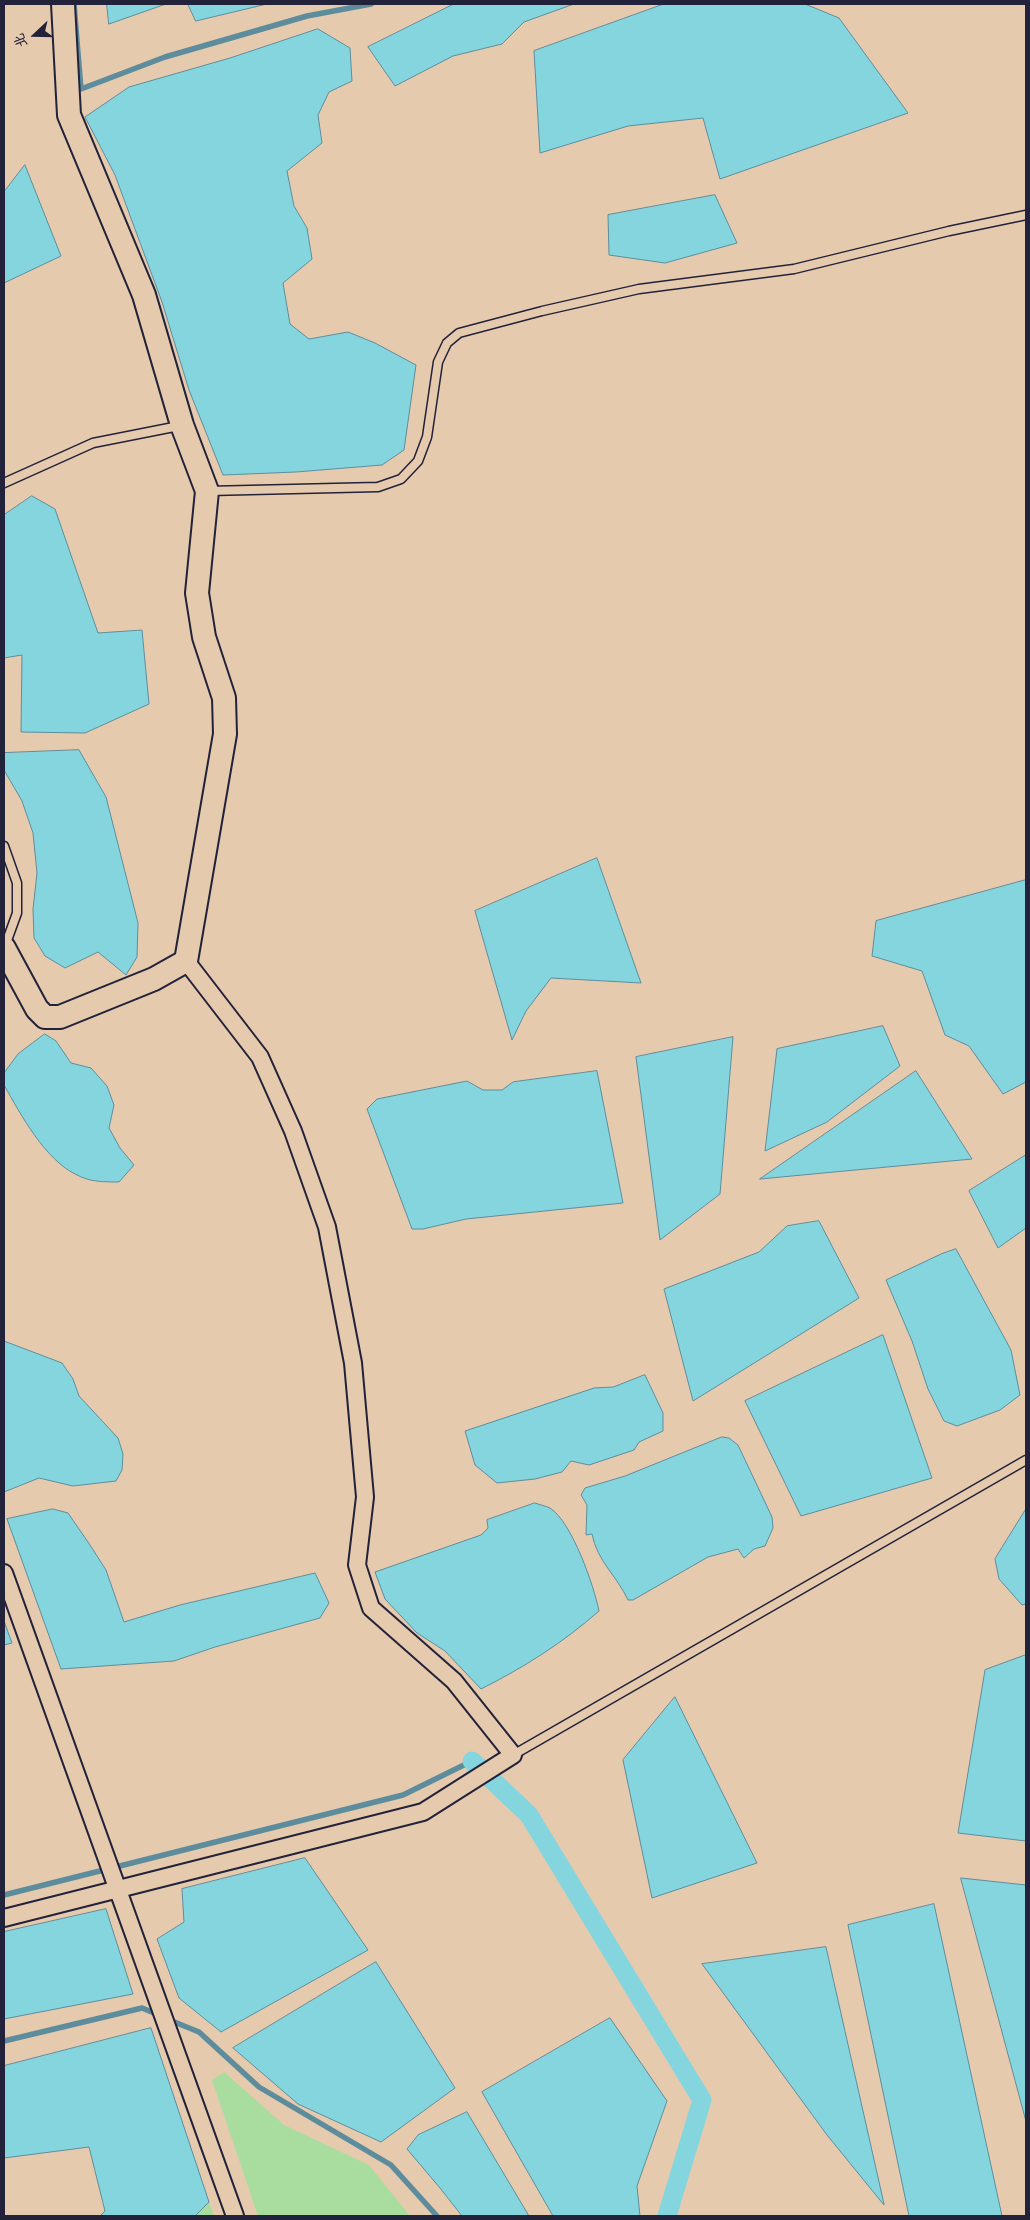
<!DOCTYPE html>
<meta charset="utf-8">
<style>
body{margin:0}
#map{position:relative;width:1030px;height:2220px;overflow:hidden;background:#e6caad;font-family:"Balsamiq Sans","LXGW WenKai TC",sans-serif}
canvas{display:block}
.frame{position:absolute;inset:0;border:5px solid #22223b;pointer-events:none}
.north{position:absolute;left:10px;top:10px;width:50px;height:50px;-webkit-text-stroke:4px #e6caad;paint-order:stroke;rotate:249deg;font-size:14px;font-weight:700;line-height:20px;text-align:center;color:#22223b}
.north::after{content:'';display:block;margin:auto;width:18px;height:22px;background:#22223b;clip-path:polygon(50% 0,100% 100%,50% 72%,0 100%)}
</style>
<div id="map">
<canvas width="1030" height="2220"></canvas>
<div class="frame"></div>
<div class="north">北</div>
</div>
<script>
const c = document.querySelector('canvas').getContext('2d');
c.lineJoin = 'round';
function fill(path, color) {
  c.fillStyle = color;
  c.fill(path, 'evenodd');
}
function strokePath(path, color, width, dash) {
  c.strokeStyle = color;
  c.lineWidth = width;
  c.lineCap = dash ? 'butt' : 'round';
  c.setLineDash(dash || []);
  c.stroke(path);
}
const green = new Path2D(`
 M 224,2072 L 284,2125 L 369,2165 L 410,2216 L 258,2216 L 212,2080 Z
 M 209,2202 L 214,2216 L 195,2216 Z`);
const water = new Path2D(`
 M 107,4 L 166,4 L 109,24 Z
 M 188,4 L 267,4 L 196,21 Z
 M 454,4 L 574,4 L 524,22 L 502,44 L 453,56 L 395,86 L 368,47 Z
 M 664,4 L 805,4 L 839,18 L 908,113 L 720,179 L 703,118 L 628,126 L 540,153 L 534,51 Z
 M 318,29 L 350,48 L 352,81 L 329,92 L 318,115 L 322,143 L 287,171 L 294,206 L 307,228 L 312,259 L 283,283 L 290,324 L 309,339 L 348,332 L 375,343 L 416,365 L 404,450 L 382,465 L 296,472 L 223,475 L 189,390 L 162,302 L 115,175 L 85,117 L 129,87 L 230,58 Z
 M 25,165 L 61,256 L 4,283 L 4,192 Z
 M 715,195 L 737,243 L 665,263 L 609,255 L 608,215 Z
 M 32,496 L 55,509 L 98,633 L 142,630 L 149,704 L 85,733 L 21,732 L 22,655 L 4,658 L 4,515 Z
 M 79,750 L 106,797 L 138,923 L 137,957 L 126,975 L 98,952 L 65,968 L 45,956 L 34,938 L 33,909 L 37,873 L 33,833 L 22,801 L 4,770 L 4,753 Z
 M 597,858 L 641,983 L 551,978 L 526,1011 L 512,1040 L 475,911 Z
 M 1026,880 L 1026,1082 L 1003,1094 L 969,1046 L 945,1035 L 922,971 L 872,956 L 876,921 Z
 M 883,1026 L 900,1066 L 827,1122 L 765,1151 L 777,1049 Z
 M 45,1034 L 56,1041 L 71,1063 L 91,1068 L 107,1086 L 114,1105 L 109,1128 L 120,1148 L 134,1165 L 119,1182 C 104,1182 90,1182 77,1175 C 45,1160 21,1115 4,1085 L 4,1073 L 18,1054 Z
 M 733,1037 L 720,1194 L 660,1240 L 636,1057 Z
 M 597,1071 L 623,1203 L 466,1219 L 423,1229 L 412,1229 L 367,1109 L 377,1099 L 467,1081 L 483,1090 L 502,1090 L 513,1082 Z
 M 916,1071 L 972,1159 L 760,1179 Z
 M 1026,1155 L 1026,1228 L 998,1248 L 969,1191 Z
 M 819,1221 L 859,1298 L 693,1401 L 664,1289 L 759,1252 L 787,1226 Z
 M 956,1249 L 1011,1350 L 1020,1395 L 1000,1410 L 957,1426 L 944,1421 L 928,1389 L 912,1341 L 886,1280 L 941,1254 Z
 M 883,1335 L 932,1478 L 801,1516 L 745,1401 Z
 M 4,1341 L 62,1363 L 73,1379 L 79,1396 L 118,1438 L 123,1454 L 122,1470 L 116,1481 L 73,1486 L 39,1478 L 4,1492 Z
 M 645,1375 L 663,1413 L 663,1431 L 639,1442 L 634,1450 L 589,1465 L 571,1461 L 562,1472 L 535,1479 L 497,1483 L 475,1465 L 465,1431 L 594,1388 L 613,1387 Z
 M 722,1437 L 729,1438 L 738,1445 L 772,1517 L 773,1528 L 765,1546 L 754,1549 L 744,1558 L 738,1549 L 708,1557 L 633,1600 L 628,1600 C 617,1576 597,1561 592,1534 L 586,1535 L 587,1505 L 581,1495 L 585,1488 L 625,1476 Z
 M 535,1503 C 540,1505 546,1506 550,1508 C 572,1522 594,1586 599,1611 C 564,1642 523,1668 481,1689 L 445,1651 L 417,1633 L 385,1599 L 375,1572 L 481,1535 L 488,1528 L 487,1520 Z
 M 53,1509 L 68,1513 L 90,1545 L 106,1570 L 124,1622 L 180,1605 L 315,1573 L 329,1603 L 320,1618 L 215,1647 L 174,1661 L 61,1669 L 7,1519 Z
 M 1026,1509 L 1026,1604 L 1022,1605 L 999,1579 L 995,1559 Z
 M 4,1621 L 12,1643 L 4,1645 Z
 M 1026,1655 L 1026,1841 L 958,1833 L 985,1670 Z
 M 675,1697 L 757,1863 L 652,1898 L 623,1760 Z
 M 305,1858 L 368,1950 L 221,2032 L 179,1998 L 157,1939 L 184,1922 L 182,1889 Z
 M 961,1878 L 1026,1885 L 1026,2121 Z
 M 934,1904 L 1002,2216 L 909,2216 L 848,1925 Z
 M 106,1909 L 133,1994 L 4,2019 L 4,1932 Z
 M 826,1947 L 884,2204 L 884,2205 L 827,2135 L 702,1964 Z
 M 376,1962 L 455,2088 L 381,2142 L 298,2104 L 233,2048 Z
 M 610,2018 L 667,2101 L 637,2186 L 640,2216 L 553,2216 L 482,2092 Z
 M 151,2028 L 209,2202 L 195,2216 L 100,2216 L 105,2211 L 89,2147 L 4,2158 L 4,2066 Z
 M 467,2112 L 529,2216 L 462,2216 L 440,2188 L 407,2149 L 418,2135 Z`);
const stream = new Path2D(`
 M 74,4 L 81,89 L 165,57 L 307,16 L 371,4
 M 4,1895 L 403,1795 L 472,1761
 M 167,2019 L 199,2032 L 259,2087 L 391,2165 L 437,2216
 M 4,2041 L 142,2008 L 159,2015`);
const canal = new Path2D(`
 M 472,1761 L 529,1815 L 702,2100 L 667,2216`);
const lane = new Path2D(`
 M 4,483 L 93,443 L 179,426
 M 208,491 L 378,487 L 401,479 L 418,461 L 427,437 L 438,362 L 447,343 L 459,333 L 542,311 L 639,289 L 794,269 L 949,231 L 1026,215
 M 4,846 L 17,883 L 17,913 L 5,946
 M 513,1755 L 1026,1460`);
const street = new Path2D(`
 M 4,1573 L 235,2216
 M 4,1918 L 423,1812 L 513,1755 L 454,1681 L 371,1608 L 357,1565 L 365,1497 L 353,1363 L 327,1227 L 293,1131 L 260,1057 L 186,961`);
const secondary = new Path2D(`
 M 4,948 L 37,1009 L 45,1017 L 60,1017 L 154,979 L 186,961 L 225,734 L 224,698 L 204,637 L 197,593 L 207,491 L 182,425 L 144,295 L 69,115 L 63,4`);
fill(green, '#a9dd9f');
fill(water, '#85d5df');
strokePath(water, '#5d8d9d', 1);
strokePath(stream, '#5d8d9d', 5.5);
strokePath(canal, '#85d5df', 19);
strokePath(lane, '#22223b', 11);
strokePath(street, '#22223b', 20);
strokePath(secondary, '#22223b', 26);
strokePath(lane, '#e6caad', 8);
strokePath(street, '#e6caad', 16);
strokePath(secondary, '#e6caad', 22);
</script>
